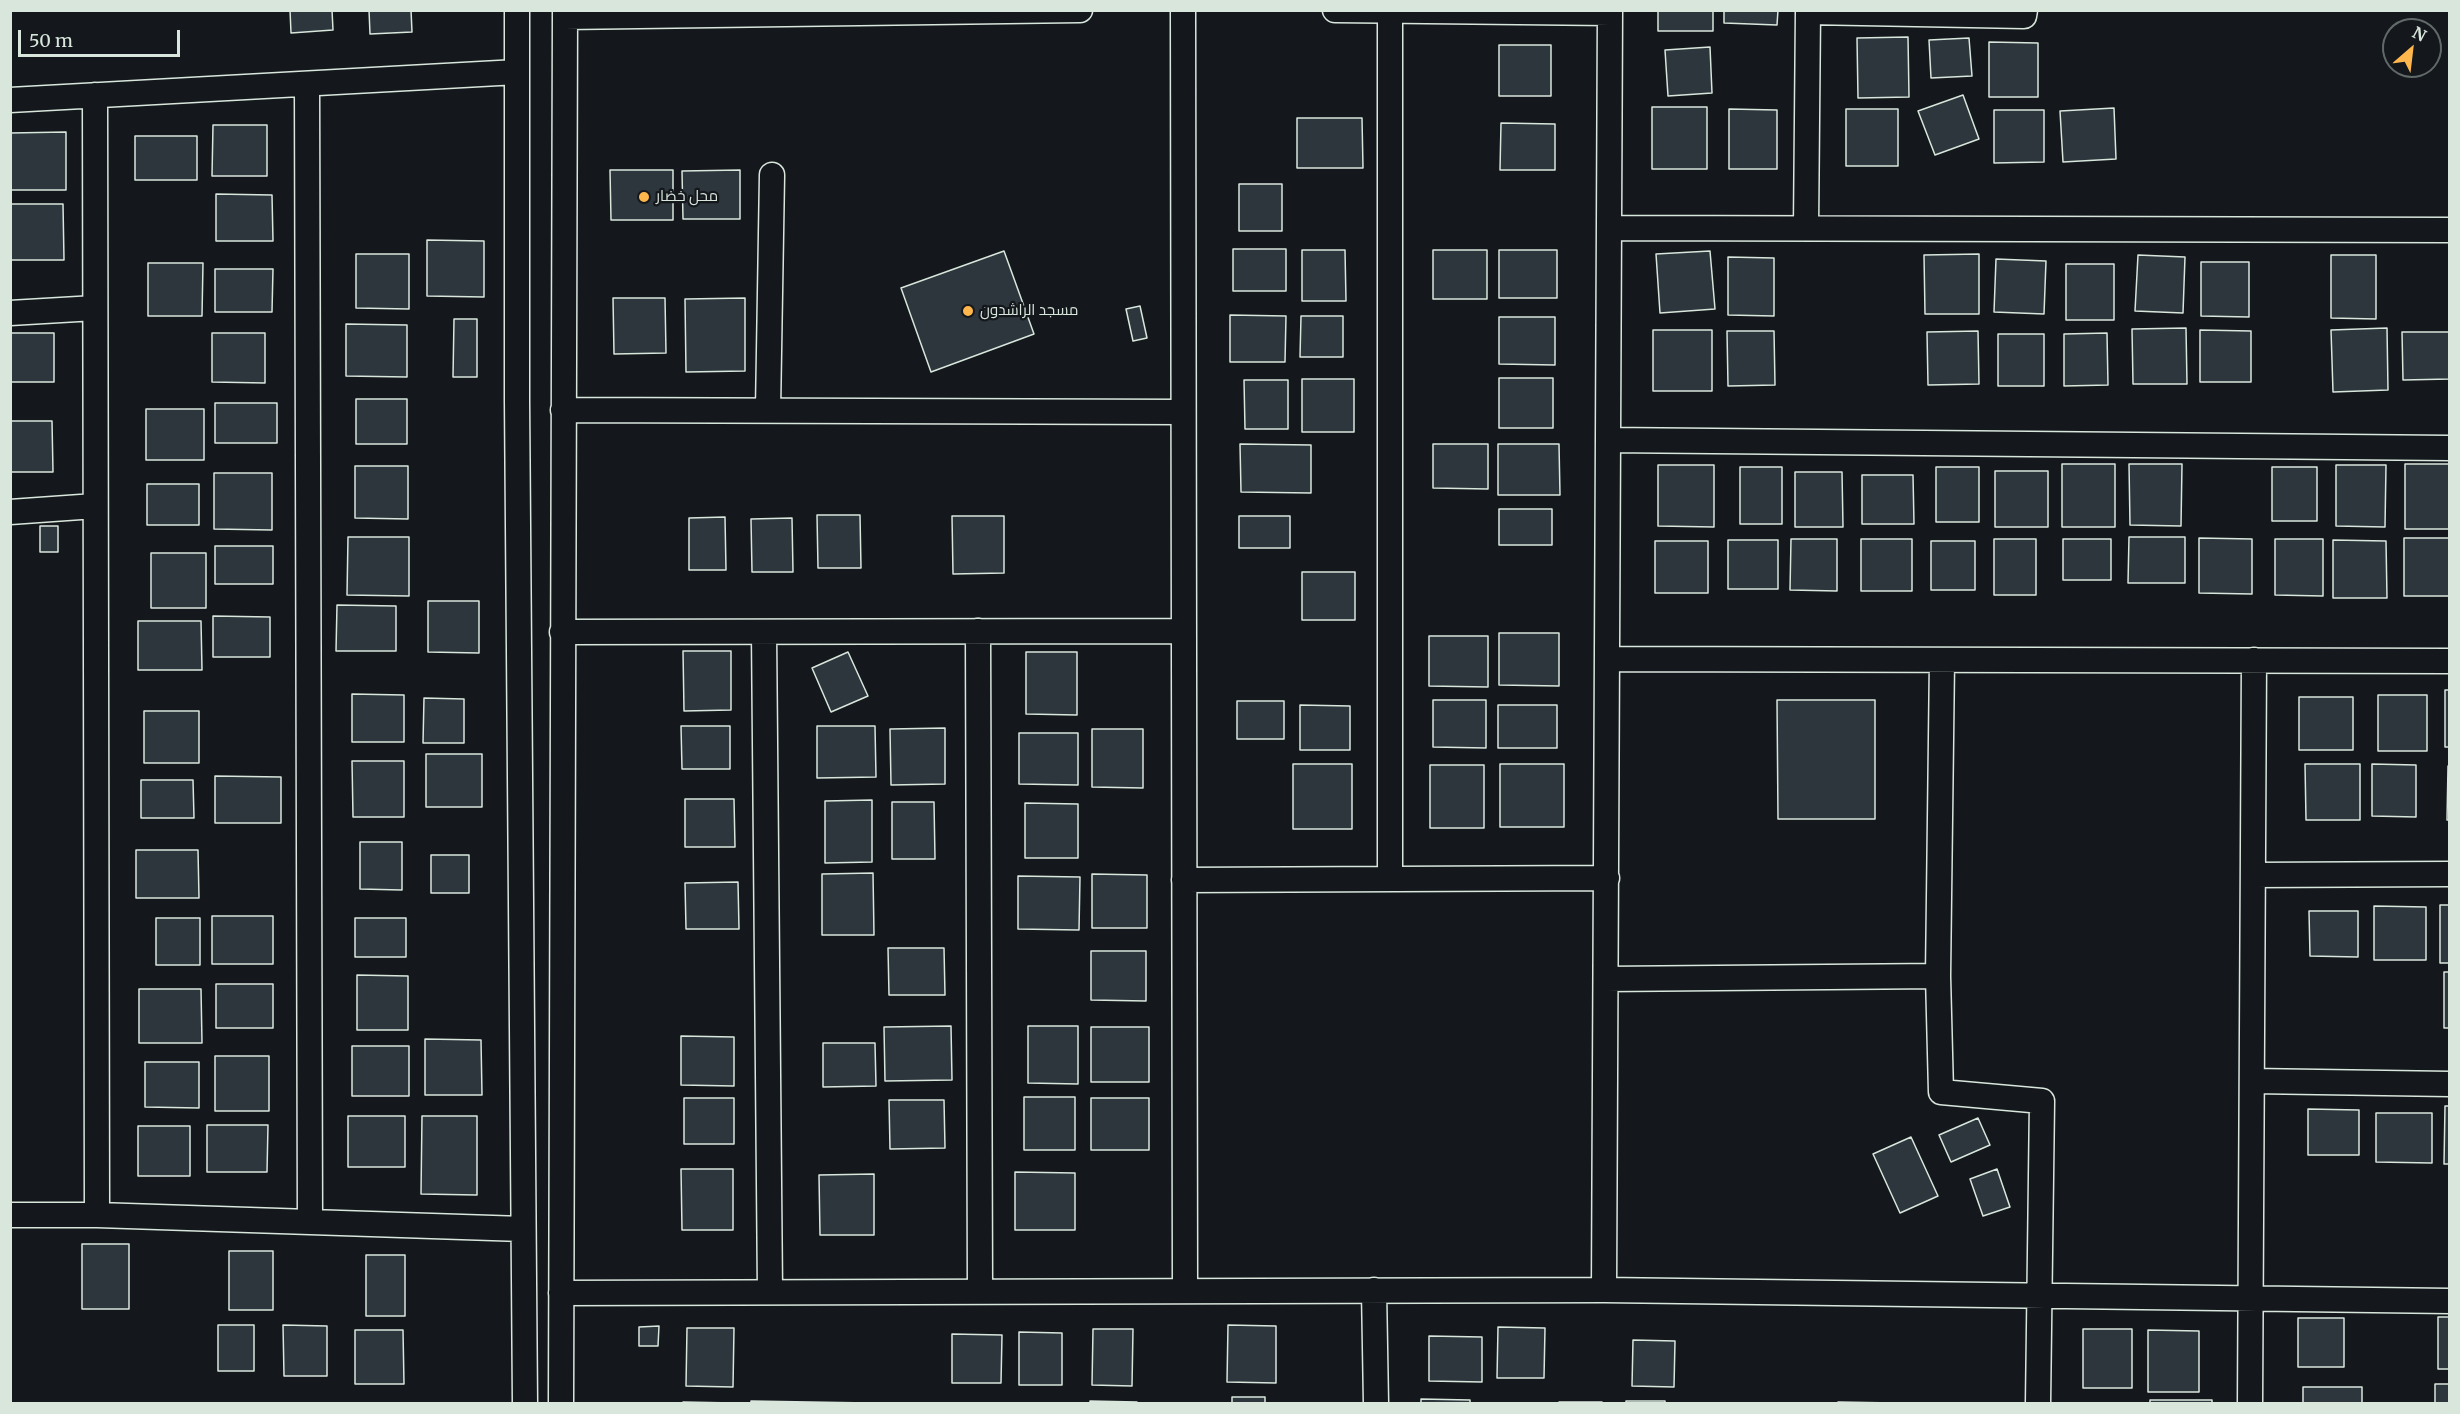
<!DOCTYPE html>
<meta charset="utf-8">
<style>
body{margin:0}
#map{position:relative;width:2460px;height:1414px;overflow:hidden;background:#14181c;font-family:Merriweather,serif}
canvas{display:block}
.frame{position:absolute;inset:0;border:12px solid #d8e6dc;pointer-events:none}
.north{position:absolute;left:2382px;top:18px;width:60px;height:60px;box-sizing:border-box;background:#14181c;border:2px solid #626a69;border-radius:50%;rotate:28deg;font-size:16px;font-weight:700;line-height:24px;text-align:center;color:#d8e6dc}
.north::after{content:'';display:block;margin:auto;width:21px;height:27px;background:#ffb74d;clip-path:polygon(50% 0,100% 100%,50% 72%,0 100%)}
.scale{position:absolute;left:18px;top:30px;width:162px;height:27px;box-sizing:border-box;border:3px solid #d8e6dc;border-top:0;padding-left:8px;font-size:18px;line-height:21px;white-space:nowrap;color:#d8e6dc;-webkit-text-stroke:4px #14181c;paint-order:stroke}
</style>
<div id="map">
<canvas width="2460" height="1414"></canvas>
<div class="frame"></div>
<div class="north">N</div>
<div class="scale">50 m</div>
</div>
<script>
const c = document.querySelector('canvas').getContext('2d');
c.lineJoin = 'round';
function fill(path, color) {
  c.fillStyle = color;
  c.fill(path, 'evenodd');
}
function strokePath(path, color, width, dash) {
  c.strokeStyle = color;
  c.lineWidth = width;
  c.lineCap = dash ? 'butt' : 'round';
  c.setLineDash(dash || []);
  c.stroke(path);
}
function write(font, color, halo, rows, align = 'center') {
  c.font = font + ' Merriweather,Cairo,serif';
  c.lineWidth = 4.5;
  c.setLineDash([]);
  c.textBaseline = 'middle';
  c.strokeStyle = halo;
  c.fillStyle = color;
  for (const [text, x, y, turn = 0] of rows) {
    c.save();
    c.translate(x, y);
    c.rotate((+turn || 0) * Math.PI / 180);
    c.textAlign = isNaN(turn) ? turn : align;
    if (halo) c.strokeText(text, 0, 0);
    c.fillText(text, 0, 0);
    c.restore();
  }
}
const building = new Path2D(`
 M 290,10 L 332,10 L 333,30 L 291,33 Z
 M 369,10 L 411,10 L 412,32 L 370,34 Z
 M 1658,10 L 1713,10 L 1713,31 L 1658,31 Z
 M 1724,10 L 1778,10 L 1777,25 L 1724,23 Z
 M 1908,37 L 1909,97 L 1858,98 L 1857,38 Z
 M 1969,38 L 1972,76 L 1931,78 L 1929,40 Z
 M 1989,42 L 2038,43 L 2038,97 L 1989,97 Z
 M 1499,45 L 1551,45 L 1551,96 L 1499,96 Z
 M 1710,47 L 1712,93 L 1668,96 L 1665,50 Z
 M 1963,95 L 1979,139 L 1935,155 L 1918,111 Z
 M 1652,107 L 1707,107 L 1707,169 L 1652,169 Z
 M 2114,108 L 2116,159 L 2063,162 L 2060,111 Z
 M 1729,109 L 1777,110 L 1777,169 L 1729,169 Z
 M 1846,109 L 1898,109 L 1898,166 L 1846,166 Z
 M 1994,110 L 2044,110 L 2044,162 L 1994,163 Z
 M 1297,118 L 1362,118 L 1363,168 L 1297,168 Z
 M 1501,123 L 1555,124 L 1555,170 L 1500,170 Z
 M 213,125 L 267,125 L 267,176 L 212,176 Z
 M 66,132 L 66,190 L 10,190 L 10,133 Z
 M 135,136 L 197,136 L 197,180 L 135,180 Z
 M 610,170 L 673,170 L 673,220 L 611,220 Z
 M 740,170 L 740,219 L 683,219 L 682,171 Z
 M 1239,184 L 1282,184 L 1282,231 L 1239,231 Z
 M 216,194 L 272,195 L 273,241 L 216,241 Z
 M 10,204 L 63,204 L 64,260 L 10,260 Z
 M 427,240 L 484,241 L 484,297 L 427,296 Z
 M 1233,249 L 1286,249 L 1286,291 L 1233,291 Z
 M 1302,250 L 1345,250 L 1346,301 L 1302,301 Z
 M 1433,250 L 1487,250 L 1487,299 L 1433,299 Z
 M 1499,250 L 1557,250 L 1557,298 L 1499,298 Z
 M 1004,251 L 1034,334 L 931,372 L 901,288 Z
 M 1710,251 L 1715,309 L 1660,313 L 1656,254 Z
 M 356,254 L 409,254 L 409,309 L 356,308 Z
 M 1979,254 L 1979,314 L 1925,314 L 1924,255 Z
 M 2138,255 L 2185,257 L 2183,313 L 2135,311 Z
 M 2331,255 L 2376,255 L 2376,319 L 2331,318 Z
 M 1728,257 L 1774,258 L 1774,316 L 1728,315 Z
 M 1996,259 L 2046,261 L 2044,314 L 1994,312 Z
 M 2201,262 L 2249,262 L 2249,317 L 2201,316 Z
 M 148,263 L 203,263 L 202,316 L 148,316 Z
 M 2066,264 L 2114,264 L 2114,320 L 2066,320 Z
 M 215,269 L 273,269 L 272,312 L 215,312 Z
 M 613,298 L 665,298 L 666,353 L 614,354 Z
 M 745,298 L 745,371 L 686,372 L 685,299 Z
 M 1140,306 L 1147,338 L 1133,341 L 1126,309 Z
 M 1230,315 L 1286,316 L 1285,362 L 1230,362 Z
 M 1301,316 L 1343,316 L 1343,357 L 1300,357 Z
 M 1499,317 L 1555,317 L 1555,365 L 1499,364 Z
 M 454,319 L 477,319 L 477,377 L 453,377 Z
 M 346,324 L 407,325 L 407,377 L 346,376 Z
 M 2186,328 L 2187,384 L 2133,384 L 2132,329 Z
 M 2387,328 L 2388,390 L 2333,392 L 2331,330 Z
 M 1653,330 L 1712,330 L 1712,391 L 1653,391 Z
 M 2200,330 L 2251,331 L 2251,382 L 2200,382 Z
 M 1727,331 L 1774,331 L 1775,385 L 1728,386 Z
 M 1978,331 L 1979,384 L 1928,385 L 1927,332 Z
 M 2402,332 L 2450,332 L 2450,379 L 2403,380 Z
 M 10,333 L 54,333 L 54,382 L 10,382 Z
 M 212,333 L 265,333 L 265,383 L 212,382 Z
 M 2107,333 L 2108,385 L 2064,386 L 2064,334 Z
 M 1998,334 L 2044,334 L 2044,386 L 1998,386 Z
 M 1499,378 L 1553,378 L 1553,428 L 1499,428 Z
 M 1302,379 L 1354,379 L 1354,432 L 1302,432 Z
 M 1244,380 L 1288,380 L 1288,429 L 1245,429 Z
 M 356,399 L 407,399 L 407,444 L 356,444 Z
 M 215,403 L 277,403 L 277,443 L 215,443 Z
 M 146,409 L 204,409 L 204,460 L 146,460 Z
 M 10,421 L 52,421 L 53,472 L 10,472 Z
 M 1240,444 L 1311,445 L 1311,493 L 1241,492 Z
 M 1433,444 L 1488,444 L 1488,489 L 1433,488 Z
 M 1498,444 L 1559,444 L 1560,495 L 1498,495 Z
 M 2062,464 L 2115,464 L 2115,527 L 2062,527 Z
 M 2129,464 L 2182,464 L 2181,526 L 2130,525 Z
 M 2405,464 L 2450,464 L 2450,529 L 2405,529 Z
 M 1658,465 L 1714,465 L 1714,527 L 1658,526 Z
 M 2336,465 L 2386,465 L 2385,527 L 2336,526 Z
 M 355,466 L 408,466 L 408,519 L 355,518 Z
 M 1740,467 L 1782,467 L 1782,524 L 1740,524 Z
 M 1936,467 L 1979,467 L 1979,522 L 1936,522 Z
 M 2272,467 L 2317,467 L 2317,521 L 2272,521 Z
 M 1995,471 L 2048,471 L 2048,527 L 1995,527 Z
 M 1795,472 L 1842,472 L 1843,527 L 1795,527 Z
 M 214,473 L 272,473 L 272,530 L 214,529 Z
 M 1862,475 L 1913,475 L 1914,524 L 1862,524 Z
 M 147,484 L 199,484 L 199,525 L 147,525 Z
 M 1499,509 L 1552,509 L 1552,545 L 1499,545 Z
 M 817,515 L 860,515 L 861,568 L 818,568 Z
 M 952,516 L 1004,516 L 1004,573 L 953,574 Z
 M 1239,516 L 1290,516 L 1290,548 L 1239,548 Z
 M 725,517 L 726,570 L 689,570 L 689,518 Z
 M 792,518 L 793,572 L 752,572 L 751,519 Z
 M 40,526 L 58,526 L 58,552 L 40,552 Z
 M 348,537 L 409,537 L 409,596 L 347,595 Z
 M 2129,537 L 2185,537 L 2185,583 L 2128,583 Z
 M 2199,538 L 2252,539 L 2252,594 L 2199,593 Z
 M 2404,538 L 2450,538 L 2450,596 L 2404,596 Z
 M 1791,539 L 1837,539 L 1837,591 L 1790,590 Z
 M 1861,539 L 1912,539 L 1912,591 L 1861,591 Z
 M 1994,539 L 2036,539 L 2036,595 L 1994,595 Z
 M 2063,539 L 2111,539 L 2111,580 L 2063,580 Z
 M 2275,539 L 2323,539 L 2323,596 L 2275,595 Z
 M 1728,540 L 1778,540 L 1778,589 L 1728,589 Z
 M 2333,540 L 2386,541 L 2387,598 L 2333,598 Z
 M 1655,541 L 1708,541 L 1708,593 L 1655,593 Z
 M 1931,541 L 1975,541 L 1975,590 L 1931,590 Z
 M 215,546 L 273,546 L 273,584 L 215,584 Z
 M 151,553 L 206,553 L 206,608 L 151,608 Z
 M 1302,572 L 1355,572 L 1355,620 L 1302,620 Z
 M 428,601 L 479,601 L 479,653 L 428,652 Z
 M 337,605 L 396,606 L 396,651 L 336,651 Z
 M 213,616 L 270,617 L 270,657 L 213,657 Z
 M 138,621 L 201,621 L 202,670 L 138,670 Z
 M 1499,633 L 1559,633 L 1559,686 L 1499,685 Z
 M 1429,636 L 1488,636 L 1488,687 L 1429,686 Z
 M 683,651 L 731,651 L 731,710 L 684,711 Z
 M 848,652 L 868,696 L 831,712 L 812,668 Z
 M 1026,652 L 1077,652 L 1077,715 L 1026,714 Z
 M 2445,690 L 2450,690 L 2450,747 L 2445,747 Z
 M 352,694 L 404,695 L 404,742 L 352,742 Z
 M 2378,695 L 2427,695 L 2427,751 L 2378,751 Z
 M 2299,697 L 2353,697 L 2353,750 L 2299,750 Z
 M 424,698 L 464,699 L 464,743 L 423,743 Z
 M 1433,700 L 1486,700 L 1486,748 L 1433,747 Z
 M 1777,700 L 1875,700 L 1875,819 L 1778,819 Z
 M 1237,701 L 1284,701 L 1284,739 L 1237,739 Z
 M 1300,705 L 1350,706 L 1350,750 L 1300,750 Z
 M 1498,705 L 1557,705 L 1557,748 L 1498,748 Z
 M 144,711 L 199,711 L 199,763 L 144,763 Z
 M 681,726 L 730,726 L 730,769 L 682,769 Z
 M 817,726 L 875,726 L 876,777 L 817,778 Z
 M 945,728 L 945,784 L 891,785 L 890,729 Z
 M 1092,729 L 1143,729 L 1143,788 L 1092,787 Z
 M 1019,733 L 1078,733 L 1078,785 L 1019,784 Z
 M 426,754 L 482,754 L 482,807 L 426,807 Z
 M 352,761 L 404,761 L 404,817 L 353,817 Z
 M 1293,764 L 1352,764 L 1352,829 L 1293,829 Z
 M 1500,764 L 1564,764 L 1564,827 L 1500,827 Z
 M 2305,764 L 2360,764 L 2360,820 L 2306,820 Z
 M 2372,764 L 2416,765 L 2416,817 L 2372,816 Z
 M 1430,765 L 1484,765 L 1484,828 L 1430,828 Z
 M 2448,766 L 2450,766 L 2450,820 L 2447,820 Z
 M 215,776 L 281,777 L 281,823 L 215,823 Z
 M 141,780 L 193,780 L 194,818 L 141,818 Z
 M 685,799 L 734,799 L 735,847 L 685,847 Z
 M 872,800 L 872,862 L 825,863 L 825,801 Z
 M 892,802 L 934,802 L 935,859 L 892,859 Z
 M 1025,803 L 1078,804 L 1078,858 L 1025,858 Z
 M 360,842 L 402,842 L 402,890 L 360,889 Z
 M 136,850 L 198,850 L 199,898 L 136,898 Z
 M 431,855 L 469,855 L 469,893 L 431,893 Z
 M 873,873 L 874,935 L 822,935 L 822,874 Z
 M 1092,874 L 1147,875 L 1147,928 L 1092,928 Z
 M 1018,876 L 1080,877 L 1079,930 L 1018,929 Z
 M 738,882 L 739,929 L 686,929 L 685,883 Z
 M 2440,905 L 2450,905 L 2450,963 L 2440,963 Z
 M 2374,906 L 2426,907 L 2426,960 L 2374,960 Z
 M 2309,911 L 2358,911 L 2358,957 L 2310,956 Z
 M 212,916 L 273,916 L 273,964 L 212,964 Z
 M 156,918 L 200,918 L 200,965 L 156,965 Z
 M 355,918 L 406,918 L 406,957 L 355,957 Z
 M 888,948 L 944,948 L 945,995 L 889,995 Z
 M 1091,951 L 1146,951 L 1146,1001 L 1091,1000 Z
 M 2444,972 L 2450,972 L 2450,1028 L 2444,1028 Z
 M 357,975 L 408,976 L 408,1030 L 357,1030 Z
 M 216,984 L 273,984 L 273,1028 L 216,1028 Z
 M 139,989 L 201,989 L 202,1043 L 139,1043 Z
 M 951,1026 L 952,1080 L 885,1081 L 884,1027 Z
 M 1028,1026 L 1078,1026 L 1078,1084 L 1028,1083 Z
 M 1091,1027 L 1149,1027 L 1149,1082 L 1091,1082 Z
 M 681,1036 L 734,1037 L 734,1086 L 681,1085 Z
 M 425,1039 L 481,1040 L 482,1095 L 425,1095 Z
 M 823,1043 L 875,1043 L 876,1086 L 823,1087 Z
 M 352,1046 L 409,1046 L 409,1096 L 352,1096 Z
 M 215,1056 L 269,1056 L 269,1111 L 215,1111 Z
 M 145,1062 L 199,1062 L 199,1108 L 145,1107 Z
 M 1024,1097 L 1075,1097 L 1075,1150 L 1024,1150 Z
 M 684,1098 L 734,1098 L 734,1144 L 684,1144 Z
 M 1091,1098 L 1149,1098 L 1149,1150 L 1091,1150 Z
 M 889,1100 L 944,1100 L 945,1148 L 890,1149 Z
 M 2445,1106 L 2450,1106 L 2450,1164 L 2444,1164 Z
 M 2308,1109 L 2359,1110 L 2359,1155 L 2308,1155 Z
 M 2376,1113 L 2432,1113 L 2432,1163 L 2376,1162 Z
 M 348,1116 L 405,1116 L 405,1167 L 348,1167 Z
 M 422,1116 L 477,1116 L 477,1195 L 421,1194 Z
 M 1978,1118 L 1990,1145 L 1951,1162 L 1939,1135 Z
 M 207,1125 L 268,1125 L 267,1172 L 207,1172 Z
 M 138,1126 L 190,1126 L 190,1176 L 138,1176 Z
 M 1911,1137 L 1938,1196 L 1900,1213 L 1873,1154 Z
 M 681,1169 L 733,1169 L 733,1230 L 682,1230 Z
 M 1997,1169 L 2010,1207 L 1983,1216 L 1970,1179 Z
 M 1015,1172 L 1075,1173 L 1075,1230 L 1015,1230 Z
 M 874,1174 L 874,1235 L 820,1235 L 819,1175 Z
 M 82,1244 L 129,1244 L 129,1309 L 82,1309 Z
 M 229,1251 L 273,1251 L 273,1310 L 229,1310 Z
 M 366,1255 L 405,1255 L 405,1316 L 366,1316 Z
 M 2438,1317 L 2450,1317 L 2450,1369 L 2438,1369 Z
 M 2298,1318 L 2344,1318 L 2344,1367 L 2298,1367 Z
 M 218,1325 L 254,1325 L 254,1371 L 218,1371 Z
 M 283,1325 L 327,1326 L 327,1376 L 284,1376 Z
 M 1228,1325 L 1276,1326 L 1276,1383 L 1227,1382 Z
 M 659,1326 L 658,1346 L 639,1346 L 639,1327 Z
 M 1498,1327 L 1545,1328 L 1544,1378 L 1497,1378 Z
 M 687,1328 L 734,1328 L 733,1387 L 686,1386 Z
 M 1093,1329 L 1133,1329 L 1132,1386 L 1092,1385 Z
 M 2083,1329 L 2132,1329 L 2132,1388 L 2083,1388 Z
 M 355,1330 L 403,1330 L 404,1384 L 355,1384 Z
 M 2148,1330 L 2199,1331 L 2199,1392 L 2148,1392 Z
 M 1019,1332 L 1062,1333 L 1062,1385 L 1019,1385 Z
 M 952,1334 L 1002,1335 L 1001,1383 L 952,1383 Z
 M 1429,1336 L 1482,1337 L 1482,1382 L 1429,1381 Z
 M 1633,1340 L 1675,1341 L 1674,1387 L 1632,1386 Z
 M 2435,1384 L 2450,1384 L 2450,1404 L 2435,1404 Z
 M 2303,1387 L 2362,1387 L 2362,1404 L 2303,1404 Z
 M 1232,1397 L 1265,1397 L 1265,1404 L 1232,1404 Z
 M 1421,1399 L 1470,1400 L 1470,1404 L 1421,1404 Z
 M 2150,1400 L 2212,1400 L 2212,1404 L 2150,1404 Z
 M 751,1401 L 869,1403 L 869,1404 L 751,1404 Z
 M 1090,1401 L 1137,1402 L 1137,1404 L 1090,1404 Z
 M 1626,1401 L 1665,1401 L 1665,1404 L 1626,1404 Z
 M 683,1402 L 734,1403 L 734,1404 L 683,1404 Z
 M 1559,1402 L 1602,1402 L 1602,1404 L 1559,1404 Z
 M 1838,1402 L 1895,1403 L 1895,1404 L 1838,1404 Z`);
const minor = new Path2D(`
 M 517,10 L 517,400 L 525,1404
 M 1183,10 L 1185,1291
 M 1335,10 L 1610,13
 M 1808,12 L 2024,16 L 2025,10
 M 565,17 L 1080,10
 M 307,84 L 310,1222
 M 95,95 L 97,1215
 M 10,100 L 517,72
 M 1609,228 L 2450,230
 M 1806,228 L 1808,10
 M 10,313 L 95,308
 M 563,410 L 1183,412
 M 768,410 L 772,175
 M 1608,440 L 2450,448
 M 10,512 L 95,506
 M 978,631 L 980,1292
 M 562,632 L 1184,631
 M 764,632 L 770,1292
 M 1608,659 L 2450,661
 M 2253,875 L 2450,874
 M 1390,879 L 1390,11
 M 1184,880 L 1607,878
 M 1938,976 L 1941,1092 L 2042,1101 L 2038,1404
 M 1606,979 L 1938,976 L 1942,660
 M 2252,1081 L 2450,1084
 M 10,1215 L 97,1215 L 523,1229
 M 1374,1290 L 1376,1404
 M 1604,1290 L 1610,10
 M 561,1293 L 1604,1290 L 2450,1301
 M 561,1404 L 565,10
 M 2250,1404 L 2254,660`);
const markers = [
 [644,197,6,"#ffb74d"],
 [968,311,6,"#ffb74d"]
];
const poiNames = [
 ["محل خضار",656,197],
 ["مسجد الراشدون",980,311]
];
fill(building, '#2c363c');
strokePath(building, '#d8e6dc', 1.5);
strokePath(minor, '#d8e6dc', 27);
strokePath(minor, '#14181c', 24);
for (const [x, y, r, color] of markers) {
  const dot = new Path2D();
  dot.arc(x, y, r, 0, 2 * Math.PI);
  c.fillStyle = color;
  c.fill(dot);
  strokePath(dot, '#14181c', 2);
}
write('15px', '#d8e6dc', '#14181c', poiNames, 'left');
</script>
